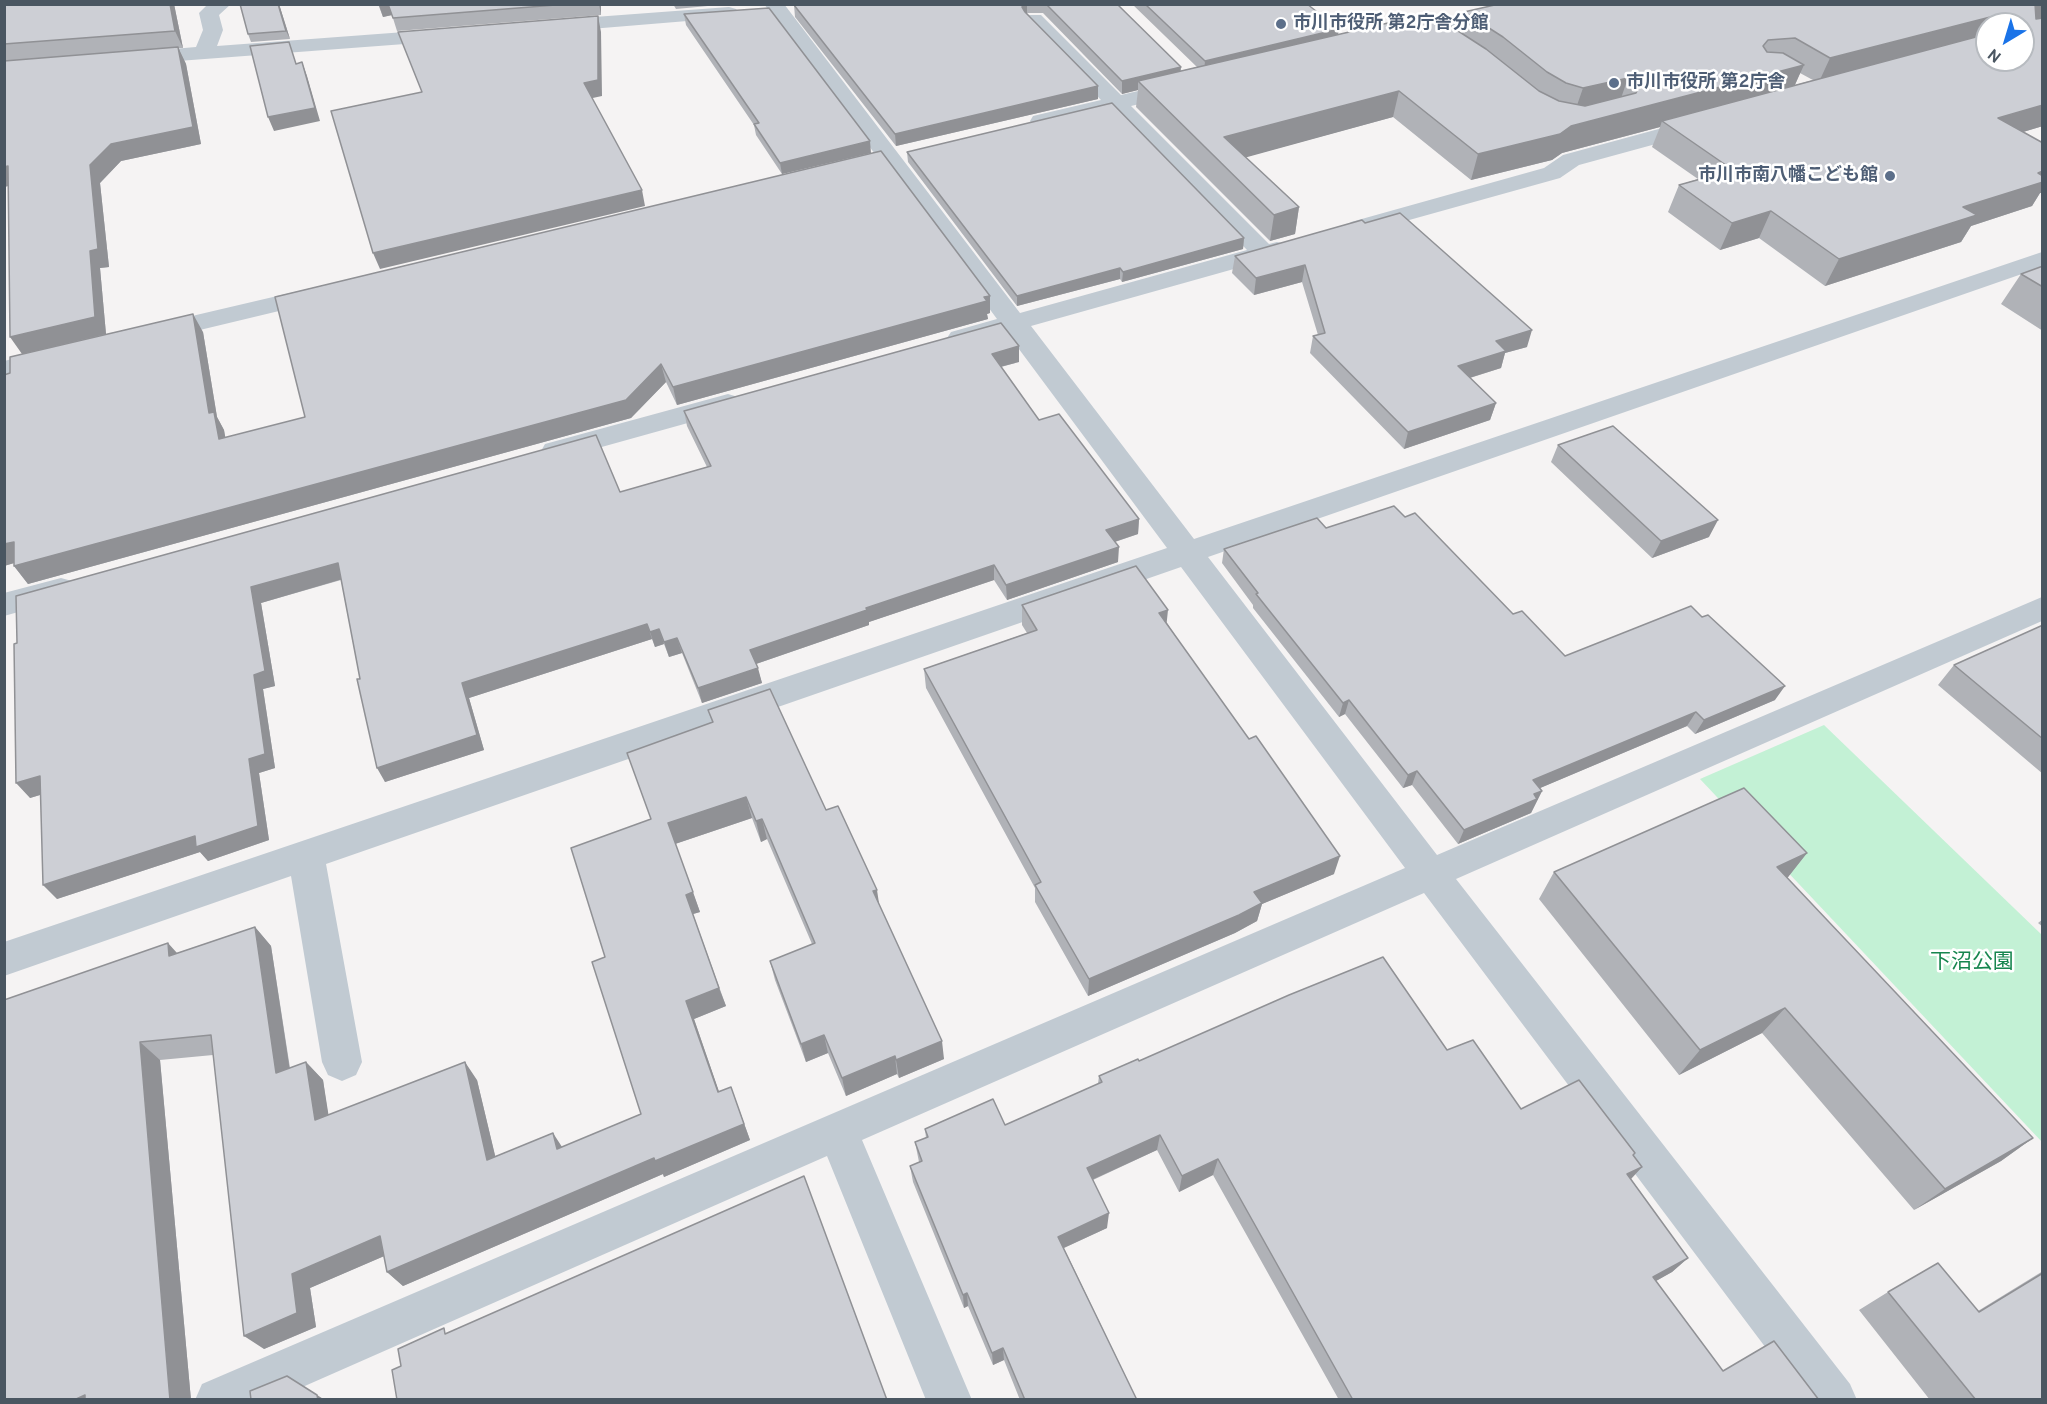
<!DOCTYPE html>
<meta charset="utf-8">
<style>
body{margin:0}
#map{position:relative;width:2047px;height:1404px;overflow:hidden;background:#f5f3f3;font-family:Overpass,sans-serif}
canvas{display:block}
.frame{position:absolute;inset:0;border:6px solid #4a5661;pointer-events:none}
.north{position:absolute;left:1975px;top:12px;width:60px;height:60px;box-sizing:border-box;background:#fff;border:2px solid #b7bbc0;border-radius:50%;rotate:218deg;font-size:16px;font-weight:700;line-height:24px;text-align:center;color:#4a5661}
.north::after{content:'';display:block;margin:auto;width:21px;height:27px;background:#1a73e8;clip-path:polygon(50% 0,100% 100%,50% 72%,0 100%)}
</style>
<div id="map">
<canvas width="2047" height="1404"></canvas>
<div class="frame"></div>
<div class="north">N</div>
</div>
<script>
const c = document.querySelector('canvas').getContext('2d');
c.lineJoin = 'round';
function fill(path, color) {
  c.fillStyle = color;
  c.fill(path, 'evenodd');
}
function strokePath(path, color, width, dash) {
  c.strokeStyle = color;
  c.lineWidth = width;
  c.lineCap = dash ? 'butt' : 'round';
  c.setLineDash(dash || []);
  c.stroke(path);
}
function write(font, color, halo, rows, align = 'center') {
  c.font = font + ' Overpass,"Noto Sans JP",sans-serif';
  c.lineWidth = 5;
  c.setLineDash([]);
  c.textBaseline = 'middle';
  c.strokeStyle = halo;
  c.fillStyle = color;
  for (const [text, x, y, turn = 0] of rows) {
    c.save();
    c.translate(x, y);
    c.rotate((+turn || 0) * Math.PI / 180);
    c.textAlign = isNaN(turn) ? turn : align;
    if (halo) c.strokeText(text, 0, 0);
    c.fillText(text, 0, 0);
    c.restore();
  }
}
const green = new Path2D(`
 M 1824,725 L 2042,935 L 2042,1142 L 1700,779 Z`);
const minor = new Path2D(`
 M 208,4 L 231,4 L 219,15 L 223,30 L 217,46 L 445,29 L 452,31 L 455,35 L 452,39 L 445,41 L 138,64 L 131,62 L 128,58 L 131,54 L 138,52 L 196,47 L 203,30 L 199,13 Z
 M 764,4 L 784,4 L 1020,313 L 1247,250 L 1112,110 L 1041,128 L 1033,126 L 1030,121 L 1033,116 L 1101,100 L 1027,23 L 1024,19 L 1027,15 L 1041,15 L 1121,95 L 1181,81 L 1189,82 L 1192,87 L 1189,92 L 1131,106 L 1269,244 L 1277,242 L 1286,244 L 1289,249 L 1286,254 L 1273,258 L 1031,326 L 1194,539 L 2042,252 L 2042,267 L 1208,557 L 1437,855 L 2042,597 L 2042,621 L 1456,879 L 1850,1384 L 1857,1400 L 1805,1400 L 1424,893 L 862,1140 L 972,1400 L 926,1400 L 827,1156 L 273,1400 L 195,1400 L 202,1384 L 1405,868 L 1181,567 L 326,864 L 362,1062 L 356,1075 L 342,1081 L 328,1075 L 322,1062 L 291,876 L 4,976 L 4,942 L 1167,548 L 1007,333 L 960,346 L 951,344 L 947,338 L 951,332 L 997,319 Z
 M 1506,4 L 1542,4 L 1540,8 L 1403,41 L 1396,39 L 1393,35 L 1396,31 Z
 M 729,7 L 736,9 L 739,13 L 736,17 L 554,32 L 547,30 L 544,26 L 547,22 L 554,20 Z
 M 1699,118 L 1707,120 L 1710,125 L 1707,130 L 1579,165 L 1560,178 L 1359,234 L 1351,232 L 1347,227 L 1351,222 L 1544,168 L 1563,155 Z
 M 320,286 L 329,289 L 333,294 L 329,299 L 154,341 L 145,339 L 141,333 L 145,327 Z
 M 54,349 L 63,351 L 67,357 L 63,363 L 4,377 L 4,361 Z
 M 728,394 L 738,397 L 742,403 L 738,409 L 555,460 L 545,458 L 541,451 L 545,444 Z
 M 61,578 L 72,581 L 76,589 L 72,597 L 4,616 L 4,593 Z`);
const wall = new Path2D(`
 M 4,4 L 174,4 L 183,48 L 178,48 L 186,64 L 201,144 L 121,161 L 100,183 L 109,267 L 100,268 L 106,334 L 203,332 L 217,417 L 224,430 L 225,438 L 990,296 L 990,313 L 987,314 L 988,319 L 677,405 L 666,382 L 631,418 L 28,584 L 14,566 L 14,563 L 4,566 L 4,375 L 10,373 L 22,354 L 9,186 L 4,187 Z
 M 240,4 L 279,4 L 290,39 L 251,42 L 248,34 Z
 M 378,4 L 601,4 L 601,15 L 397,31 L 392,15 L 383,17 Z
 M 673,4 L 729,4 L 676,9 Z
 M 1117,4 L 1180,71 L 1197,67 L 1132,4 L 1307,4 L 1338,35 L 1392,26 L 1408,25 L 1460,32 L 1464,12 L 2043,4 L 2043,126 L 2023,132 L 2043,143 L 2043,193 L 2040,193 L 2032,206 L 1971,226 L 1961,242 L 1825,286 L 1759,238 L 1720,250 L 1668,212 L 1679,185 L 1698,179 L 1652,147 L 1660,127 L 1562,153 L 1552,160 L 1471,180 L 1393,117 L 1245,157 L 1299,207 L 1295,234 L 1270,241 L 1136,107 L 1138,90 L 1122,94 L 1043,13 L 1027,13 L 1098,99 L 896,146 L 795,17 L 794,5 ZM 1987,24 L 2023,24 L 1987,60 ZM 1800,73 L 1811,79 L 1813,80 L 1795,85 Z
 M 684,14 L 871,153 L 782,174 L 756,135 L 754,125 L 686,25 Z
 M 907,152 L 1244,238 L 1243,249 L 1122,282 L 1120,279 L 1017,306 L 908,162 Z
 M 1362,220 L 1527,347 L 1505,353 L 1501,368 L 1470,378 L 1496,403 L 1490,420 L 1404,449 L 1310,353 L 1313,336 L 1318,335 L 1302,282 L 1254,295 L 1232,273 L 1235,256 Z
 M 2043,266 L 2043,331 L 2001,304 L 2021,274 Z
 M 1019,362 L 1001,367 L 1039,420 L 1139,519 L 1138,534 L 1115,542 L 1118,562 L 1007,600 L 994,580 L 869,622 L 869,625 L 756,664 L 762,683 L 702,703 L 682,653 L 669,657 L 664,644 L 655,647 L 652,639 L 469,698 L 484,750 L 385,782 L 360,679 L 341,580 L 261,603 L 275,686 L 263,689 L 275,768 L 259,773 L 269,840 L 208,861 L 200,852 L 57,899 L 40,795 L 30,798 L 14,644 L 620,492 L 707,467 L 687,426 L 684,411 Z
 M 1558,445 L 1709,537 L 1652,558 L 1551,462 Z
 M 1405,517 L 1513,614 L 1565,656 L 1775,700 L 1695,734 L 1687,726 L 1540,788 L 1542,791 L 1531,813 L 1458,844 L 1412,785 L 1403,788 L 1345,714 L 1339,717 L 1253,608 L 1253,605 L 1222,563 L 1224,549 L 1326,528 Z
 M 1022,605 L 1167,623 L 1334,874 L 1262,904 L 1257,921 L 1235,933 L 1088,996 L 1035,902 L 1035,888 L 926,688 L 924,669 L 1027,633 L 1022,625 Z
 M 2043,625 L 2043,774 L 1938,685 L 1954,665 Z
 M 708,710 L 826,810 L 879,904 L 944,1059 L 899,1078 L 897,1074 L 846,1096 L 828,1053 L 806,1062 L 775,980 L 770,961 L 812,944 L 767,839 L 761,842 L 752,818 L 675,844 L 700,912 L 693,914 L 726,1006 L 694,1019 L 719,1092 L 731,1087 L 750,1140 L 664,1177 L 663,1174 L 403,1286 L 387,1272 L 384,1256 L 310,1288 L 316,1327 L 264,1349 L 213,1055 L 160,1060 L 191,1400 L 4,1400 L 4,1324 L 177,953 L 255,927 L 271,946 L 290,1068 L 306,1062 L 323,1080 L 328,1115 L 477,1080 L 495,1156 L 562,1147 L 641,1114 L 605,957 L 651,819 L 712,722 Z
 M 1807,853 L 1787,878 L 2033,1138 L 2001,1161 L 1914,1210 L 1762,1033 L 1679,1075 L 1539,899 L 1554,872 Z
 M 2043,919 L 2043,927 L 2038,923 Z
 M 1447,1050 L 1521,1109 L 1633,1155 L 1642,1167 L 1631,1179 L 1688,1258 L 1672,1272 L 1656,1281 L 1723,1371 L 1819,1400 L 1339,1400 L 1213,1175 L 1179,1192 L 1157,1150 L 1093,1180 L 1107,1228 L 1064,1248 L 1137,1400 L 1020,1400 L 1004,1360 L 993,1365 L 968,1306 L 964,1308 L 913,1182 L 910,1166 L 919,1162 L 915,1142 L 926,1138 L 925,1129 L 1005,1125 L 1098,1084 L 1099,1076 L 1139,1061 Z
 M 2043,1271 L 2043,1400 L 1930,1400 L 1859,1310 L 1888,1292 L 1978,1311 Z`);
const shadedWall = new Path2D(`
 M 170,4 L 174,4 L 183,48 L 175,31 Z
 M 278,4 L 279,4 L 290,39 L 286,31 Z
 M 388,4 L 392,15 L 383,17 L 379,5 Z
 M 599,4 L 601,4 L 601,15 Z
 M 1024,4 L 1027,4 L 1027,13 L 1022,19 L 1022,7 Z
 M 2035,4 L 2043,4 L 2043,24 L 2023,29 Z
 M 2002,14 L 1997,24 L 1987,24 L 1987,40 L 1818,84 L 1830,58 Z
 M 598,16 L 601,32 L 602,96 L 588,99 L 584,83 Z
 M 1339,29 L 1337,42 L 1204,74 L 1205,61 Z
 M 178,47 L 186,64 L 201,144 L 121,161 L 100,183 L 109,267 L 100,268 L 106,334 L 22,354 L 10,337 L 90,251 L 90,165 Z
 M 302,62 L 307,76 L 320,121 L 274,131 L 268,117 Z
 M 1804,65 L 1792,91 L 1662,121 L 1660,127 L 1562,153 L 1552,160 L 1471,180 L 1478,154 L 1571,126 Z
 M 1181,67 L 1180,80 L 1138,81 L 1138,90 L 1122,94 L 1122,81 Z
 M 1628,78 L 1619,104 L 1574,114 L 1583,88 Z
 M 1098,86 L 1098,99 L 896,146 L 895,134 Z
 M 1399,91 L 1393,117 L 1222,164 L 1224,137 Z
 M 2043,105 L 2043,126 L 1983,144 L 1998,118 Z
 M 870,141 L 871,153 L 782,174 L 780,163 Z
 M 8,166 L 19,183 L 4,187 L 4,167 Z
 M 2043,171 L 2043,193 L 2040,193 L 2032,206 L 1971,226 L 1961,242 L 1825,286 L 1839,259 L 1963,207 Z
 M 642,190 L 645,206 L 380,269 L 373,253 Z
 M 1299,207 L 1295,234 L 1270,241 L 1274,215 Z
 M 1771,211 L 1759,238 L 1720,250 L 1732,223 Z
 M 1244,238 L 1243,249 L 1122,282 L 1123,272 Z
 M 1305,265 L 1302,282 L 1254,295 L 1256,278 Z
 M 1120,268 L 1120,279 L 1017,306 L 1017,296 Z
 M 990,296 L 990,313 L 987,314 L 988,319 L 677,405 L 673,387 Z
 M 193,314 L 203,332 L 217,417 L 224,430 L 229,457 L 219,439 L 209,413 Z
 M 1532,330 L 1527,347 L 1505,353 L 1501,368 L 1453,383 L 1458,366 L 1496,341 Z
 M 1019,346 L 1019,362 L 992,369 L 992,354 Z
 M 661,364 L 666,382 L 631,418 L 28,584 L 14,566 Z
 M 1496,403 L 1490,420 L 1404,449 L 1408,432 Z
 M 1139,519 L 1138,534 L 1105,545 L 1106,530 Z
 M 1718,520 L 1709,537 L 1652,558 L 1661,541 Z
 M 14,542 L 28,559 L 4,566 L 4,544 Z
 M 1119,547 L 1118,562 L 1007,600 L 1006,585 Z
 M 338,563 L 346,578 L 261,603 L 275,686 L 263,689 L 275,768 L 259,773 L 269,840 L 208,861 L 200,852 L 57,899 L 43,885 L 195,836 L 249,759 L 254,675 L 251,587 Z
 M 994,565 L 994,580 L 869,622 L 869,625 L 753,665 L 750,650 L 866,608 Z
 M 1168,610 L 1166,629 L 1159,613 Z
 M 647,624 L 652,639 L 469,698 L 484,750 L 385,782 L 377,768 L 462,683 Z
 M 659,629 L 664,644 L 655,647 L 650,632 Z
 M 677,638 L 682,653 L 669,657 L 664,642 Z
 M 758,668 L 762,683 L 702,703 L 698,688 Z
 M 1785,686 L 1775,700 L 1695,734 L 1704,720 Z
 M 1349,700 L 1345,714 L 1339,717 L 1343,703 Z
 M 1696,712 L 1687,726 L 1526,794 L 1533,780 Z
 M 1417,771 L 1412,785 L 1403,788 L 1408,775 Z
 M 40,776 L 53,791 L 30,798 L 16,783 Z
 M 1542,791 L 1531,813 L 1458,844 L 1464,830 L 1534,794 Z
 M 746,797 L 752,818 L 675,844 L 668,823 Z
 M 762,819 L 767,839 L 761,842 L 756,821 Z
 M 1807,853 L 1785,881 L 1777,867 Z
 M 1340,856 L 1334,874 L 1262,904 L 1257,921 L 1235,933 L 1088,996 L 1089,979 L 1254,892 Z
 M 877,890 L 880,910 L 873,891 Z
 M 693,892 L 700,912 L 693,914 L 686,895 Z
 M 255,927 L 271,946 L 293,1091 L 276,1073 Z
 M 168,943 L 186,963 L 169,956 Z
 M 719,988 L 726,1006 L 694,1019 L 725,1109 L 718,1092 L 686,1001 Z
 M 1785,1008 L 1762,1033 L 1679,1075 L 1700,1050 Z
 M 824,1035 L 828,1053 L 806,1062 L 801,1044 Z
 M 942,1041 L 944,1059 L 899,1078 L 896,1060 Z
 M 140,1042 L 160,1060 L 191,1400 L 170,1400 Z
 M 895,1056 L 897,1074 L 846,1096 L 842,1078 Z
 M 306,1062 L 323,1080 L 332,1137 L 315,1120 Z
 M 465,1062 L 477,1080 L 500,1176 L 487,1160 Z
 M 731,1087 L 750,1140 L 664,1177 L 663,1174 L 403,1286 L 387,1272 Z
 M 553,1133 L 564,1150 L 557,1149 Z
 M 1160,1135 L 1157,1150 L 1085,1183 L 1087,1168 Z
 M 2033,1138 L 2001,1161 L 1914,1210 L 1945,1189 Z
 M 1218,1159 L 1213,1175 L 1179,1192 L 1182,1176 Z
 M 1642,1167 L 1628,1182 L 1627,1174 Z
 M 1109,1213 L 1107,1228 L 1057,1251 L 1058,1237 Z
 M 380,1236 L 396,1251 L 310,1288 L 316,1327 L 264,1349 L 244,1336 L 292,1274 Z
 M 1688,1258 L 1672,1272 L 1638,1291 L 1653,1277 Z
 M 967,1293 L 968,1306 L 964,1308 L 963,1295 Z
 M 1003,1348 L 1004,1360 L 993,1365 L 992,1353 Z
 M 85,1395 L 95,1400 L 74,1400 Z
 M 317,1395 L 325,1400 L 318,1400 Z`);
const building = new Path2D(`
 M 4,4 L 170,4 L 175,31 L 4,44 Z
 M 240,4 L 278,4 L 286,31 L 248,34 Z
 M 388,4 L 568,4 L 393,18 Z
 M 1024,4 L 1022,7 L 1025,12 L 1098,86 L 895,134 L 794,5 Z
 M 1046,4 L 1117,4 L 1181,67 L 1122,81 Z
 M 1145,4 L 1307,4 L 1339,29 L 1205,61 Z
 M 1499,4 L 2035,4 L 2036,19 L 2043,18 L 2043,105 L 1998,118 L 2043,143 L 2043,171 L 2038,173 L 2043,176 L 2043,182 L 1963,207 L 1977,215 L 1839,259 L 1771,211 L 1732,223 L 1679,185 L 1733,170 L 1662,121 L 1987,34 L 1987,60 L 2023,60 L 2023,24 L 2002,24 L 2002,14 L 1830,58 L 1795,38 L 1768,40 L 1763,46 L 1767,52 L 1783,53 L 1804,65 L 1571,126 L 1560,134 L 1478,154 L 1399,91 L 1224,137 L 1299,207 L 1274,215 L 1138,81 L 1388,23 L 1392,26 L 1405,23 L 1408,25 L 1438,18 L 1486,49 L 1539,91 L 1559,101 L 1585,106 L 1636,93 L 1640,85 L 1635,79 L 1628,78 L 1583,88 L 1566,83 L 1547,72 L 1503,37 L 1464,12 Z
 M 769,8 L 870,141 L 780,163 L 754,124 L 759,123 L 684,14 Z
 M 598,16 L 598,80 L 584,83 L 642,190 L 373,253 L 331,111 L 422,92 L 398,32 Z
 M 289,42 L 296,64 L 302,62 L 315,108 L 268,117 L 250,46 Z
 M 178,47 L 193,127 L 111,144 L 90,165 L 98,249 L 90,251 L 95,317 L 10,337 L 8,166 L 4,167 L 4,61 Z
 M 1112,103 L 1244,238 L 1123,272 L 1120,268 L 1017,296 L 907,152 Z
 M 881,151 L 990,296 L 984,297 L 987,301 L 673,387 L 661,364 L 626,400 L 14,566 L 14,542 L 4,544 L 4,375 L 10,373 L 10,357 L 193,314 L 209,413 L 214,412 L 219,439 L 305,417 L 275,297 Z
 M 1400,213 L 1532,330 L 1496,341 L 1506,351 L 1458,366 L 1496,403 L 1408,432 L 1313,336 L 1325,333 L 1305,265 L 1256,278 L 1235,256 L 1362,220 L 1365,223 Z
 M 2043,266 L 2043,287 L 2021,274 Z
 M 1001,323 L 1019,346 L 992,354 L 1039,420 L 1059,414 L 1139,519 L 1106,530 L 1119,547 L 1006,585 L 994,565 L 866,608 L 867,610 L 750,650 L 758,668 L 698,688 L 677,638 L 664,642 L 659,629 L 650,632 L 647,624 L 462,683 L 477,735 L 377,768 L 357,679 L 360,679 L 338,563 L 251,587 L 265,671 L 254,675 L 265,754 L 249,759 L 258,826 L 196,847 L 195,836 L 43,885 L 40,776 L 16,783 L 14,644 L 17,643 L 16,596 L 596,435 L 620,492 L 711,466 L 684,411 Z
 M 1613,426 L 1718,520 L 1661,541 L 1558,445 Z
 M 1394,506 L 1405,517 L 1415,513 L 1513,614 L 1522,611 L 1565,656 L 1691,606 L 1702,617 L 1708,615 L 1785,686 L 1704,720 L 1696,712 L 1533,780 L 1542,791 L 1534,794 L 1537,799 L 1464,830 L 1417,771 L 1408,775 L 1349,700 L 1343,703 L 1256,594 L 1258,593 L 1224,549 L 1317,518 L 1326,528 Z
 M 1136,566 L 1168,610 L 1159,613 L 1249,739 L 1256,736 L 1340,856 L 1254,892 L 1262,903 L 1239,915 L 1089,979 L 1035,885 L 1041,882 L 924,669 L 1037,630 L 1022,605 Z
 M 2043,625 L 2043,739 L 1954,665 Z
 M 770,689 L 826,810 L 838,806 L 877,890 L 873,891 L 942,1041 L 896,1060 L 895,1056 L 842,1078 L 824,1035 L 801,1044 L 770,961 L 815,943 L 762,819 L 756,821 L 746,797 L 668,823 L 693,892 L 686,895 L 719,988 L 686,1001 L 718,1092 L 731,1087 L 744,1124 L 655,1161 L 654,1158 L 387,1272 L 380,1236 L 292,1274 L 297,1313 L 244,1336 L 211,1035 L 140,1042 L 170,1400 L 85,1400 L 85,1395 L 74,1400 L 4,1400 L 4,1000 L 168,943 L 169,956 L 255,927 L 276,1073 L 306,1062 L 315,1120 L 465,1062 L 487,1160 L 553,1133 L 557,1149 L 641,1114 L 592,962 L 605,957 L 571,848 L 651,819 L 627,753 L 713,722 L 708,710 Z
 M 1744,788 L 1807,853 L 1777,867 L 2033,1138 L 1945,1189 L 1785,1008 L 1700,1050 L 1554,872 Z
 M 1383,957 L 1447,1050 L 1473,1040 L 1521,1109 L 1579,1080 L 1635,1153 L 1633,1155 L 1642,1167 L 1627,1174 L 1688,1258 L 1653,1277 L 1723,1371 L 1774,1341 L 1819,1400 L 1353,1400 L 1218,1159 L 1182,1176 L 1160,1135 L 1087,1168 L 1109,1213 L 1058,1237 L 1137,1400 L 1025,1400 L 1003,1348 L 992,1353 L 967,1293 L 963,1295 L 910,1166 L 922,1161 L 915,1142 L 928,1137 L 925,1129 L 993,1099 L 1005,1125 L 1102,1082 L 1099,1076 L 1138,1059 L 1139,1061 L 1289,995 Z
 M 804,1176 L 887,1400 L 397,1400 L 392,1370 L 401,1366 L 398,1349 L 444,1328 L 445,1334 Z
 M 1938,1263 L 1979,1312 L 2043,1273 L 2043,1400 L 1976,1400 L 1888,1292 Z
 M 287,1376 L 317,1395 L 318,1400 L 251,1400 L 250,1391 Z`);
const markers = [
 [1281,24,6,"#5c6f8a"],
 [1614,83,6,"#5c6f8a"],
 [1890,176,6,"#5c6f8a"]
];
const farServicenames = [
 ["市川市役所 第2庁舎分館",1293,24],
 ["市川市役所 第2庁舎",1626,83],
 ["市川市南八幡こども館",1878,176,"right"]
];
const parkNames = [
 ["下沼公園",1972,964]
];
fill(green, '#c3f1d5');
fill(minor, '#c1cad2');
fill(wall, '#b0b2b7');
fill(shadedWall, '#909195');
fill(building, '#cdcfd5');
strokePath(building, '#909195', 1.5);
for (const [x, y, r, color] of markers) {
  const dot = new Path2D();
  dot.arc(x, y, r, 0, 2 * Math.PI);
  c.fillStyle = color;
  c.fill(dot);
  strokePath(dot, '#fff', 2);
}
write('bold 18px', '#4e5e75', '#fff', farServicenames, 'left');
write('21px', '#17864f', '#fff', parkNames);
</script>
